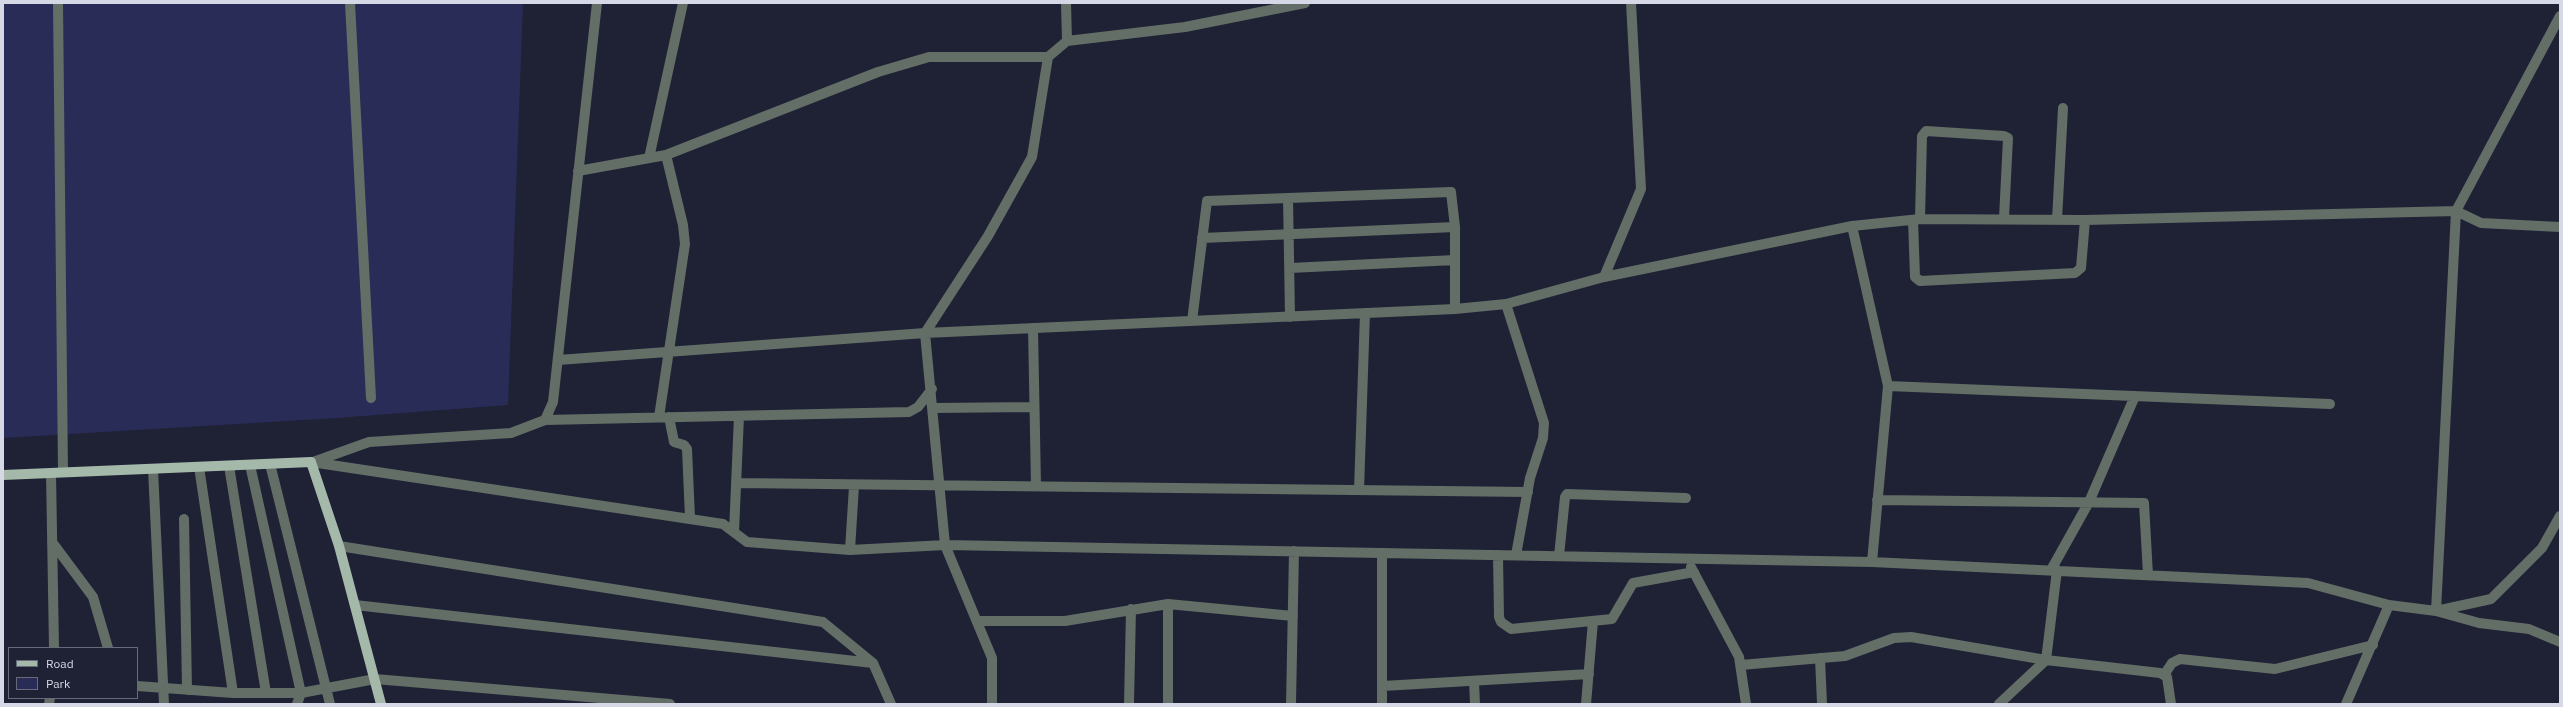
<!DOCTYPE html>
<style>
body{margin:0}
#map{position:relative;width:2563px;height:707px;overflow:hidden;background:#1f2135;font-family:"IBM Plex Sans",sans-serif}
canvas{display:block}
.frame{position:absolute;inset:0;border:4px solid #d6d8e6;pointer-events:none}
.legend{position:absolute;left:8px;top:647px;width:130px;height:52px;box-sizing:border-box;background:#1f2135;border:1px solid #686a7c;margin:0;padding:5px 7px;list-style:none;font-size:12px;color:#d6d8e6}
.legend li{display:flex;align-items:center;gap:8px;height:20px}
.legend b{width:20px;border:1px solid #686a7c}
</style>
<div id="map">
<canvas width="2563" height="707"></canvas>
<div class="frame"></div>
<ul class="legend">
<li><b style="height:5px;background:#a4b9a9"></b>Road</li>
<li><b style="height:11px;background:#292c56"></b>Park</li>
</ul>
</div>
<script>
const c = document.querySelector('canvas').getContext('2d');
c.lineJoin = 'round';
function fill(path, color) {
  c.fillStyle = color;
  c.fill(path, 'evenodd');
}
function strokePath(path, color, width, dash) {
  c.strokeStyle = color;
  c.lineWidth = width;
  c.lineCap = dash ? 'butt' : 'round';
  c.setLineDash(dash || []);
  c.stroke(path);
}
const green = new Path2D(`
 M 3,3 L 523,3 L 508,405 L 337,418 L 3,438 Z`);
const minor = new Path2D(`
 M 58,3 L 63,472
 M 350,3 L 371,398
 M 1067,41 L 1185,27 L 1305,3
 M 649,158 L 683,3
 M 578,171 L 666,155 L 878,72 L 929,57 L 1048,57
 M 1288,198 L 1290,317
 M 1920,219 L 1922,136 L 1926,131 L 2004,136 L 2008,138 L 2004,218
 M 1913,220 L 1915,277 L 1920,281 L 2075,273 L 2081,268 L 2085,220
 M 2057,220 L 2063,108
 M 1852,226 L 1888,386 L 1872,562
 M 2560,227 L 2481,223 L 2456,211 L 2436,611 L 2491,599 L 2542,548 L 2560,516
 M 1202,238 L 1455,227
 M 1290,268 L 1455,260
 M 1604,277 L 1641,189 L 1631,3
 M 1506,304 L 1544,423 L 1543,438 L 1530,478 L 1516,555
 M 1192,321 L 1207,201 L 1451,192 L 1455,227 L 1455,309
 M 1033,328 L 1036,486
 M 558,360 L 925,333 L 1455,309 L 1506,304 L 1604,277 L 1852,226 L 1920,219 L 2085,220 L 2456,211 L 2560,16
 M 1888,386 L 2330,404
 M 933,408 L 1034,407
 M 659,417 L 685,244 L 683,225 L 666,155
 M 669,417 L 674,442 L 684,445 L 687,449 L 690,518
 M 545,420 L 909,412 L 918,407 L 932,389
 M 311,462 L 723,524 L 747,542 L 850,550 L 945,545 L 1872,562 L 2308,583 L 2389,605 L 2436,611 L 2479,623 L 2529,629 L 2560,642
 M 313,462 L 369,442 L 511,433 L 545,420 L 553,402 L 597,3
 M 270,464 L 330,704
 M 250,465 L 301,693 L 297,704
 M 229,466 L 266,693
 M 199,467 L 233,693
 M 153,469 L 164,704
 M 51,473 L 54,648
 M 738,483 L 1528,492
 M 1359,490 L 1365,313
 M 1877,500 L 2144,503 L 2148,575
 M 184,519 L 187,690
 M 734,532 L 739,416
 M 52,542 L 93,597 L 108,648
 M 339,546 L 823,622 L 873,663 L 891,704
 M 850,550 L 854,486
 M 1382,553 L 1382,704
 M 1498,555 L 1499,617 L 1501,622 L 1511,629 L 1612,619 L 1633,583 L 1694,572
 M 1559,556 L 1565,497 L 1567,494 L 1686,498
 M 1691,567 L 1739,657 L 1746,704
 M 2051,570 L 2089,502 L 2135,396
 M 1168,604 L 1168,704
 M 355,605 L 873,663
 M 977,621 L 1065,621 L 1168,604 L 1293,616
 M 1820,658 L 1822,704
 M 1741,665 L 1845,656 L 1894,638 L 1911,637 L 2046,660 L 2160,673 L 2167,677 L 2171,704
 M 2164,675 L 2172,663 L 2180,659 L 2275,669 L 2373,645
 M 1474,681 L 1475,704
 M 137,686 L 233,693 L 301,693 L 375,679 L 670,704
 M 1383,686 L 1589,674
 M 49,704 L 50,698
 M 992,704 L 992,658 L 945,545 L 925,333 L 988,236 L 1032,157 L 1048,57 L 1067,41 L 1066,3
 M 1129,704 L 1131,609
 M 1291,704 L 1294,551
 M 1586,704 L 1593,621
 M 1999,704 L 2046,660 L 2057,570
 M 2346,704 L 2389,605`);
const major = new Path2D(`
 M 3,475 L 311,462 L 339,546 L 381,704`);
fill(green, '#292c56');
strokePath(minor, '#636e66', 10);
strokePath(major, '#a4b9a9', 10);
</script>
